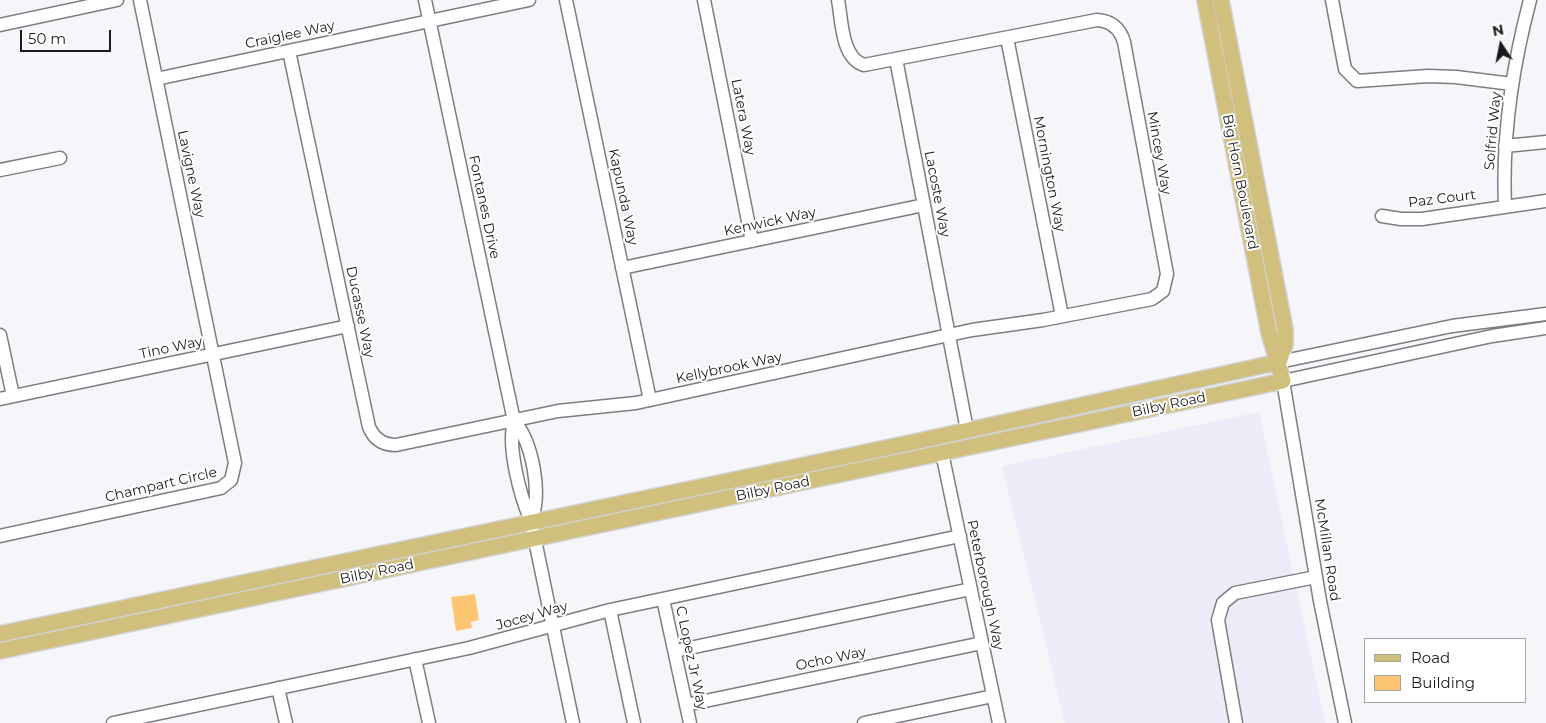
<!DOCTYPE html>
<style>
body{margin:0}
#map{position:relative;width:1546px;height:723px;overflow:hidden;background:#f6f6fa;font-family:Montserrat,sans-serif}
canvas{display:block}
.legend{position:absolute;left:1364px;top:638px;width:162px;height:65px;box-sizing:border-box;background:#fff;border:1px solid #a3a3a4;margin:0;padding:6px 9px;list-style:none;font-size:15px;color:#191a1b}
.legend li{display:flex;align-items:center;gap:10px;height:25px}
.legend b{width:25px;border:1px solid #a3a3a4}
.north{position:absolute;left:1476px;top:20px;width:50px;height:50px;-webkit-text-stroke:4px #fff;paint-order:stroke;rotate:349deg;font-size:14px;font-weight:700;line-height:20px;text-align:center;color:#191a1b}
.north::after{content:'';display:block;margin:auto;width:18px;height:22px;background:#191a1b;clip-path:polygon(50% 0,100% 100%,50% 72%,0 100%)}
.scale{position:absolute;left:20px;top:30px;width:91px;height:22px;box-sizing:border-box;border:2px solid #191a1b;border-top:0;padding-left:6px;font-size:15px;line-height:18px;white-space:nowrap;color:#191a1b;-webkit-text-stroke:4px #fff;paint-order:stroke}
</style>
<div id="map">
<canvas width="1546" height="723"></canvas>
<ul class="legend">
<li><b style="height:6px;background:#d0bf7d"></b>Road</li>
<li><b style="height:14px;background:#fec672"></b>Building</li>
</ul>
<div class="north">N</div>
<div class="scale">50 m</div>
</div>
<script>
const c = document.querySelector('canvas').getContext('2d');
c.lineJoin = 'round';
function fill(path, color) {
  c.fillStyle = color;
  c.fill(path, 'evenodd');
}
function strokePath(path, color, width, dash) {
  c.strokeStyle = color;
  c.lineWidth = width;
  c.lineCap = dash ? 'butt' : 'round';
  c.setLineDash(dash || []);
  c.stroke(path);
}
function write(font, color, halo, rows, align = 'center') {
  c.font = font + ' Montserrat,sans-serif';
  c.lineWidth = 4;
  c.setLineDash([]);
  c.textBaseline = 'middle';
  c.strokeStyle = halo;
  c.fillStyle = color;
  for (const [text, x, y, turn = 0] of rows) {
    c.save();
    c.translate(x, y);
    c.rotate((+turn || 0) * Math.PI / 180);
    c.textAlign = isNaN(turn) ? turn : align;
    if (halo) c.strokeText(text, 0, 0);
    c.fillText(text, 0, 0);
    c.restore();
  }
}
const built = new Path2D(`
 M 1259,412 L 1325,723 L 1065,723 L 1002,466 Z`);
const building = new Path2D(`
 M 475,594 L 479,620 L 471,622 L 472,628 L 456,631 L 451,597 Z`);
const minor = new Path2D(`
 M 425,0 L 514,421 C 507,447 520,496 531,521 L 573,723
 M 566,0 L 650,400
 M 704,0 L 752,241
 M 1332,0 L 1345,69 L 1357,81 L 1428,76 L 1456,77 L 1512,84
 M 0,25 L 117,0
 M 1007,38 L 1062,316
 M 289,51 L 369,427 C 374,439 383,445 396,445 L 558,411 L 636,403 L 972,330 L 1043,320 L 1152,299 L 1163,291 L 1167,274 L 1124,42 C 1120,28 1111,21 1097,20 L 864,65 C 841,58 842,20 838,0
 M 896,59 L 967,430
 M 156,79 L 529,0
 M 1505,146 L 1546,142
 M 0,170 L 60,158
 M 1505,206 C 1502,136 1512,68 1530,0
 M 1382,216 L 1401,219 L 1422,219 L 1546,201
 M 622,268 L 924,205
 M 0,335 L 13,396
 M 1279,362 L 1452,326 L 1546,314
 M 0,399 L 348,326
 M 514,421 C 533,443 542,494 531,521
 M 942,453 L 999,723
 M 0,536 L 221,488 L 231,480 L 235,463 L 140,0
 M 663,599 L 690,723
 M 610,610 L 634,723
 M 675,651 L 971,589
 M 415,659 L 429,723
 M 278,688 L 286,723
 M 686,705 L 982,643
 M 113,723 L 469,648 L 610,610 L 960,536
 M 864,723 L 993,696
 M 1236,723 L 1218,620 L 1223,603 L 1235,593 L 1316,577
 M 1345,723 L 1320,601 L 1283,381 L 1492,336 L 1546,328`);
const major = new Path2D(`
 M 1221,0 L 1285,329 L 1285,345 L 1279,362
 M 0,634 L 905,444 L 1279,362
 M 0,651 L 1283,381 L 1269,333 L 1205,0`);
const streetNames = [
 ["Craiglee Way",290,35,-12],
 ["Latera Way",743,117,79],
 ["Solfrid Way",1493,131,-85],
 ["Mincey Way",1159,153,80],
 ["Lavigne Way",191,174,78],
 ["Mornington Way",1049,174,79],
 ["Big Horn Boulevard",1240,182,79],
 ["Lacoste Way",937,194,79],
 ["Kapunda Way",623,197,78],
 ["Paz Court",1442,199,-7],
 ["Fontanes Drive",484,207,78],
 ["Kenwick Way",770,222,-12],
 ["Ducasse Way",360,312,78],
 ["Tino Way",171,348,-12],
 ["Kellybrook Way",729,368,-12],
 ["Bilby Road",1169,405,-12],
 ["Champart Circle",161,485,-13],
 ["Bilby Road",773,489,-12],
 ["McMillan Road",1327,550,81],
 ["Bilby Road",377,572,-12],
 ["Peterborough Way",985,585,78],
 ["Jocey Way",532,616,-16],
 ["C Lopez Jr Way",691,658,78],
 ["Ocho Way",831,659,-12]
];
fill(built, '#ebecf8');
fill(building, '#fec672');
strokePath(minor, '#7c7d81', 15);
strokePath(major, '#d1d1d1', 18);
strokePath(minor, '#fff', 12);
strokePath(major, '#d0bf7d', 15);
write('14px', '#191a1b', '#fff', streetNames);
</script>
